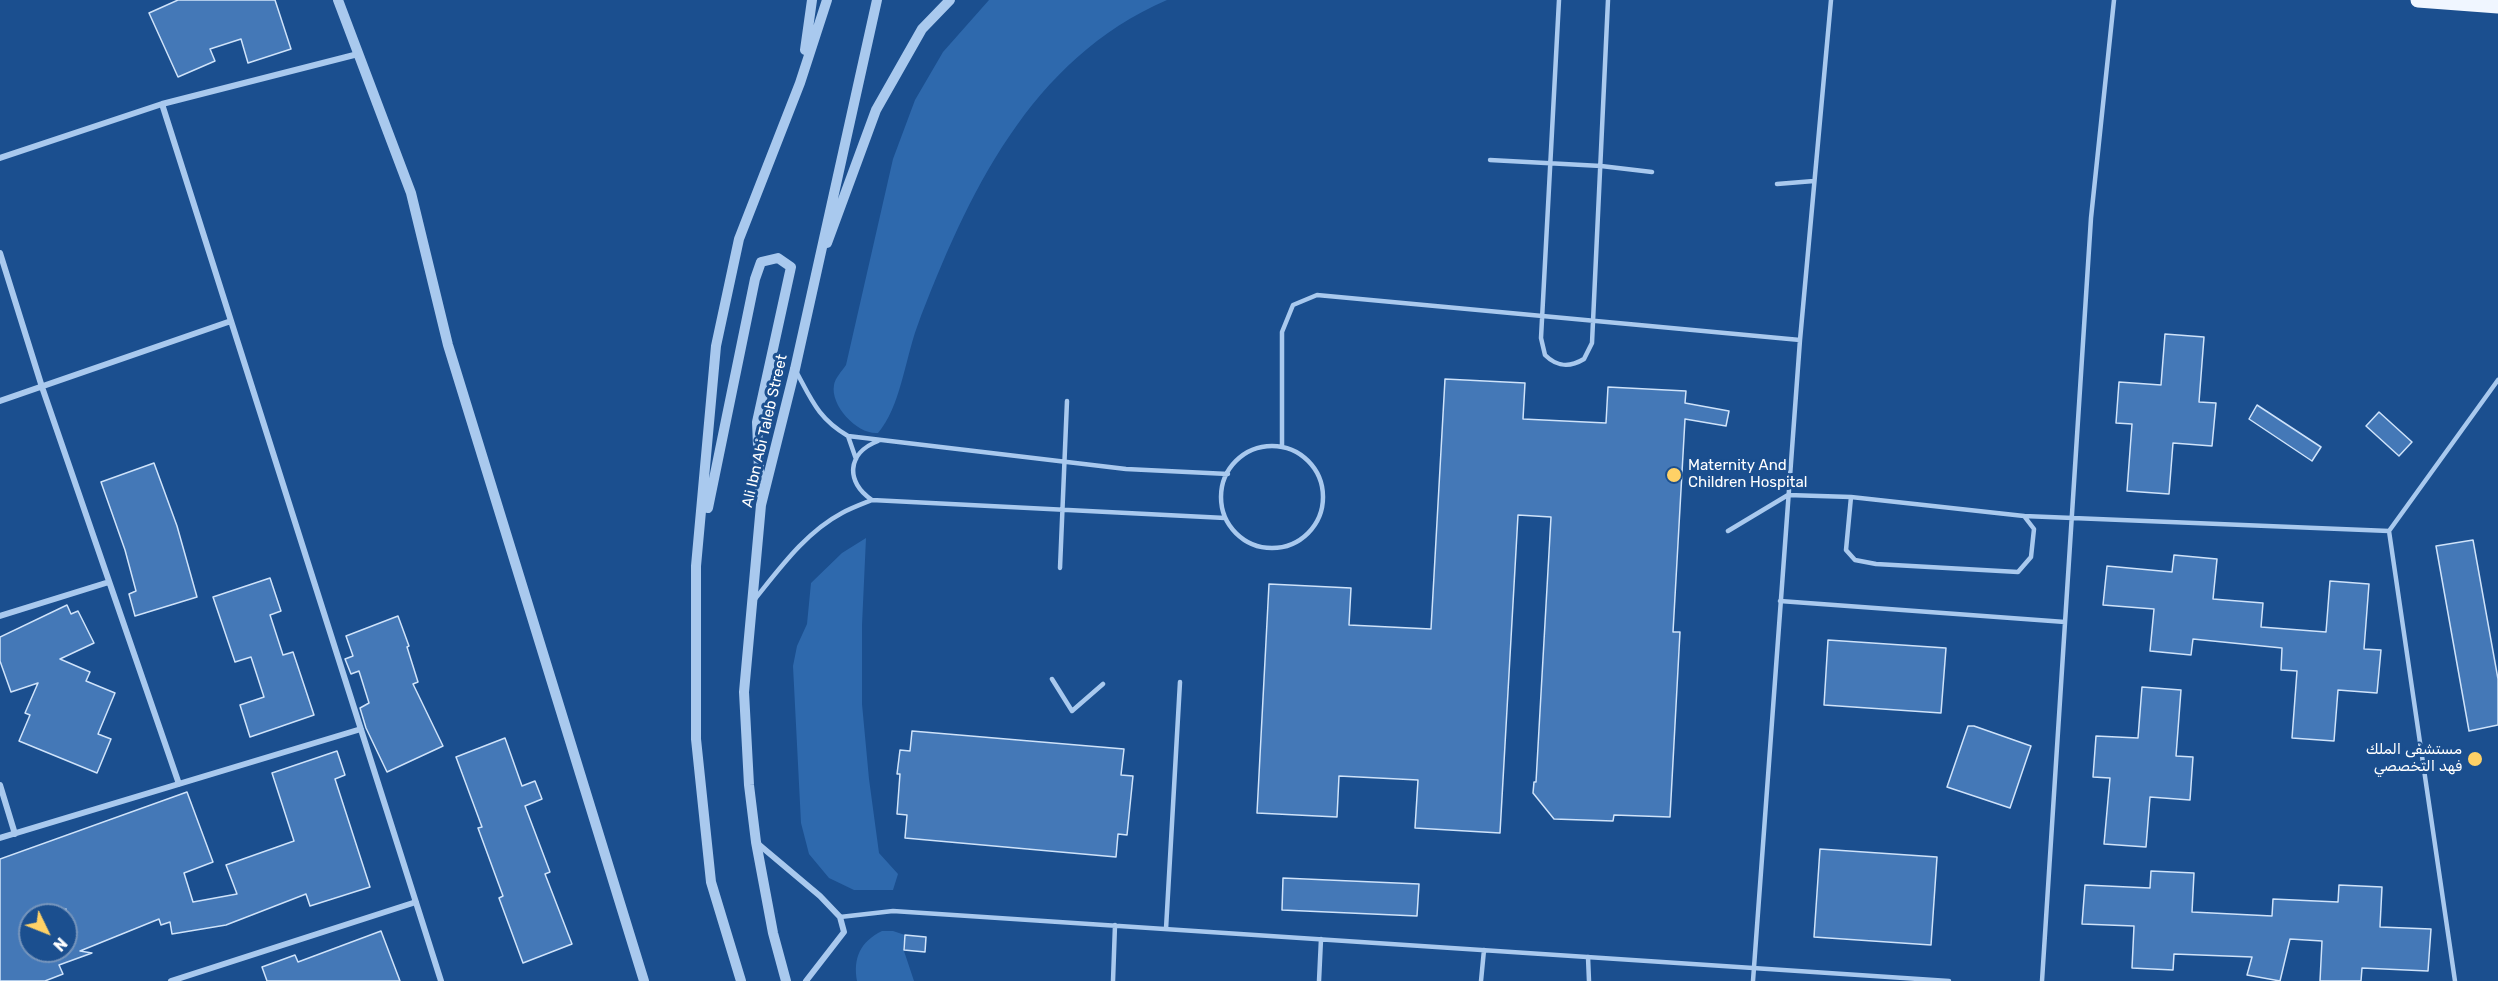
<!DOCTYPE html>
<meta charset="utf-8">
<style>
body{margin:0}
#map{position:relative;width:2498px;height:981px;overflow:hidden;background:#1b4f8f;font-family:Rubik,sans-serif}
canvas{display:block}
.north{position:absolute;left:18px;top:903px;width:60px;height:60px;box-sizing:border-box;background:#1b4f8f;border:2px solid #7695bc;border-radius:50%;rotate:133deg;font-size:16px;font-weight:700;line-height:24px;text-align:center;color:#fff}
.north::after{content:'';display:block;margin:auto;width:21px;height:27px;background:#ffd166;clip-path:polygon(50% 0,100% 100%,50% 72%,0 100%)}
</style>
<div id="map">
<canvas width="2498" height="981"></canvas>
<div class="north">N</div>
</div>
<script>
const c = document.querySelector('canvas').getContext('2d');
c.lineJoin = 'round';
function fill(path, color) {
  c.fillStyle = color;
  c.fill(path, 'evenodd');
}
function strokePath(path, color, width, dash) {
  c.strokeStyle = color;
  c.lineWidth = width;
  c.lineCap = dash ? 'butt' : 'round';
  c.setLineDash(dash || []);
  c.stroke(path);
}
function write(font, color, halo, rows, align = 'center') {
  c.font = font + ' Rubik,"Noto Naskh Arabic",sans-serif';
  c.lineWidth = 6;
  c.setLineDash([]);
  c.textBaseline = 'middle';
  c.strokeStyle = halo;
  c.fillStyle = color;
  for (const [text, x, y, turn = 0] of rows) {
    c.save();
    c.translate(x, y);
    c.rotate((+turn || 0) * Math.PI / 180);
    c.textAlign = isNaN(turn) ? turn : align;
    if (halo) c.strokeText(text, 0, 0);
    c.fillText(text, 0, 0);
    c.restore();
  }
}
const green = new Path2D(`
 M 989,0 L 1167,0 C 1030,59 967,195 917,327 C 905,360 900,408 878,433 C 858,435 830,406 834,385 C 835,378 842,371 846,365 L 893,159 L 915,100 L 943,52 Z
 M 866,538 L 862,625 L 862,704 L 869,779 L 879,853 L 898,874 L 893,890 L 854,890 L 829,878 L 809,854 L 801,823 L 793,666 L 797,646 L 807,624 L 811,583 L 842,553 Z
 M 882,931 L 893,931 L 905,935 L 903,948 L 914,981 L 857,981 C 853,958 860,942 882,931 Z`);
const building = new Path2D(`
 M 178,0 L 275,0 L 291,49 L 248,63 L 241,39 L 210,49 L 215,61 L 178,77 L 149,13 Z
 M 2165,334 L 2204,337 L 2199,402 L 2216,403 L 2212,446 L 2173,443 L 2169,494 L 2127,491 L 2132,424 L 2116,423 L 2119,382 L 2161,385 Z
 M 1445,379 L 1525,383 L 1523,419 L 1606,423 L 1608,387 L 1686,391 L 1685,403 L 1729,411 L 1726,426 L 1685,419 L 1673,632 L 1680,632 L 1670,817 L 1614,815 L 1613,821 L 1554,819 L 1533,793 L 1534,782 L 1536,782 L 1551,517 L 1518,515 L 1500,833 L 1415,828 L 1418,780 L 1339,776 L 1337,817 L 1257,813 L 1269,584 L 1351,588 L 1349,625 L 1431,629 Z
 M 2257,405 L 2321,447 L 2312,461 L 2249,419 Z
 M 2379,412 L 2412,442 L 2399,456 L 2366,426 Z
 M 154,463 L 177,526 L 197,597 L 135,616 L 129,594 L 136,591 L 125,550 L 101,482 Z
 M 2473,540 L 2498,679 L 2498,725 L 2469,731 L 2436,546 Z
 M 2174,555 L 2217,559 L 2213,599 L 2263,603 L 2261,627 L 2326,632 L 2330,581 L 2369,584 L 2364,649 L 2381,650 L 2377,693 L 2338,690 L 2334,741 L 2292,738 L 2297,671 L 2281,670 L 2282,648 L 2193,639 L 2191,655 L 2150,651 L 2154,609 L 2103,605 L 2107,566 L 2172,572 Z
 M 270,578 L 281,611 L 270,615 L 283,655 L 293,652 L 314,715 L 250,737 L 240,705 L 264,697 L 251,657 L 235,662 L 213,597 Z
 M 67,605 L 71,614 L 78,611 L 94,643 L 60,659 L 90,672 L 86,681 L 115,693 L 98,734 L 111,739 L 97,773 L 19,741 L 30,715 L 25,713 L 38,683 L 11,692 L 0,661 L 0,637 Z
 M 398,616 L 409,646 L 407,647 L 418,682 L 413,684 L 443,746 L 387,772 L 366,728 L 360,708 L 369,703 L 359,671 L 351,674 L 345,659 L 353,656 L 346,636 Z
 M 1828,640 L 1946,648 L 1941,713 L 1824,705 Z
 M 2142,687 L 2181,690 L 2176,756 L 2193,757 L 2190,800 L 2150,797 L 2146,847 L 2104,844 L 2110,778 L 2093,777 L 2096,736 L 2138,738 Z
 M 1968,726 L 1974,726 L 2031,746 L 2010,808 L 1947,787 Z
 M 912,731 L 1124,749 L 1121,775 L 1133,776 L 1127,835 L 1118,834 L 1116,857 L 905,838 L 907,815 L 897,814 L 900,774 L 897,774 L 900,750 L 910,751 Z
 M 505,738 L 522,786 L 535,781 L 542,799 L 525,806 L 550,872 L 545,874 L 572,944 L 523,963 L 499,898 L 503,896 L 478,828 L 482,827 L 456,757 Z
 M 337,751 L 345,775 L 335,779 L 370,887 L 310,906 L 306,894 L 226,925 L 172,934 L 170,922 L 161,925 L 159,919 L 80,951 L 92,953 L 59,965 L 63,974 L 45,981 L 0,981 L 0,859 L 187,792 L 213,862 L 184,873 L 193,902 L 237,894 L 226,865 L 294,841 L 272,773 ZM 66,909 L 66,951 L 30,951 L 30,915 L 48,915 Z
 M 1820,849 L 1937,857 L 1931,945 L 1814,937 Z
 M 2151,871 L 2194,873 L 2192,912 L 2272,916 L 2273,899 L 2338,902 L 2339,885 L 2382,887 L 2380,927 L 2431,929 L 2428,971 L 2362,968 L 2361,981 L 2320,981 L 2322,941 L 2290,939 L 2280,981 L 2247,975 L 2252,957 L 2174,954 L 2173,970 L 2132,968 L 2134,926 L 2082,924 L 2085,885 L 2150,888 Z
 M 1283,878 L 1419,884 L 1417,916 L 1282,910 Z
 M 381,931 L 400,981 L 267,981 L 262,967 L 295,955 L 298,962 Z
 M 905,935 L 926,937 L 925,952 L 904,950 Z`);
const service = new Path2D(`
 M 1559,0 L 1541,338 L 1545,355 C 1557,367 1569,368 1584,359 L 1592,343 L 1608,0
 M 1490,160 L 1601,166 L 1652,172
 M 1777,184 L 1814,181
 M 797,373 C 812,401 819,419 848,436 L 1126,469 L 1228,474
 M 848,436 L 856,459
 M1221 497a51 51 0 1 1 102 0a51 51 0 1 1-102 0Z
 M 1282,447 L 1282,332 L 1293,305 L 1317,295 L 1800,340
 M 872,500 C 845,482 847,453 878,441
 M 2024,516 L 2389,531
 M 1728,531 L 1788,495 L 1851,497 L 2024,516 L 2034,529 L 2031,557 L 2018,572 L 1876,564 L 1855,560 L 1846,550 L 1851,497
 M 1060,568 L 1067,401
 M 755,599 C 780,568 806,532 842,513 C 851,508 862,504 872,500 L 1225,518
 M 1780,601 L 2065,622
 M 1052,679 L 1072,711 L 1103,684
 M 840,917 L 893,911 L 1949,981
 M 1166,929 L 1180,682
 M 1588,957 L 1589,981
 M 1113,981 L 1115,925
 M 1319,981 L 1321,939
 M 1481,981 L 1484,950
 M 1753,981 L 1800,340 L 1831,0
 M 2042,981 L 2091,218 L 2114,0
 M 2455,981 L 2389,531 L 2498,380`);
const minor = new Path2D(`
 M 162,104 L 441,981
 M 0,158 L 162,104 L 358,54
 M 0,253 L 42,387 L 179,784
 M 0,401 L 231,321
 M 0,616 L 109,582
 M 0,785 L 15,834
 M 0,838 L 361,729
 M 757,843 L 820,896 L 840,917 L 844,932 L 806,981
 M 171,981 L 416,902`);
const tertiary = new Path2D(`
 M 338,0 L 411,193 L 448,345 L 644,981
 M 805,50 L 812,0
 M 827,243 L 876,110 L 922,29 L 950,0
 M 708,508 L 755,279 L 761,262 L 778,258 L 791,267 L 757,422 L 760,493
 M 741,981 L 711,882 L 696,739 L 696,566 L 716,346 L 739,239 L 800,83 L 827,0
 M 786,981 L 773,933 L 756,842 L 749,785 L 744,692 L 761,505 L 795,369 L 877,0`);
const primary = new Path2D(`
 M 2418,0 L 2498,6`);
const markers = [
 [1674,475,8,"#ffd166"],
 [2475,759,8,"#ffd166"]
];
const streetNames = [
 ["Ali Ibn Abi Taleb Street",765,431,-77]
];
const poiNames = [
 ["Maternity And",1688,466],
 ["Children Hospital",1688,483],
 ["مستشفى الملك",2462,750,"right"],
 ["فهد التخصصي",2462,767,"right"]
];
fill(green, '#2e69ad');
fill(building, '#4478b7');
strokePath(building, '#cfe3fa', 1.5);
strokePath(service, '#a9c9ee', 4.5);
strokePath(minor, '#a9c9ee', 6);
strokePath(tertiary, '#a9c9ee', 10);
strokePath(primary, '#f0f6ff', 15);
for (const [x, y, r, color] of markers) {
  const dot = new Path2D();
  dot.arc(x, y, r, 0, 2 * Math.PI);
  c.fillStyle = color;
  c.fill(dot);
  strokePath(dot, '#1b4f8f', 2);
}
write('15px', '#fff', '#1b4f8f', streetNames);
write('15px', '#fff', '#1b4f8f', poiNames, 'left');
</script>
